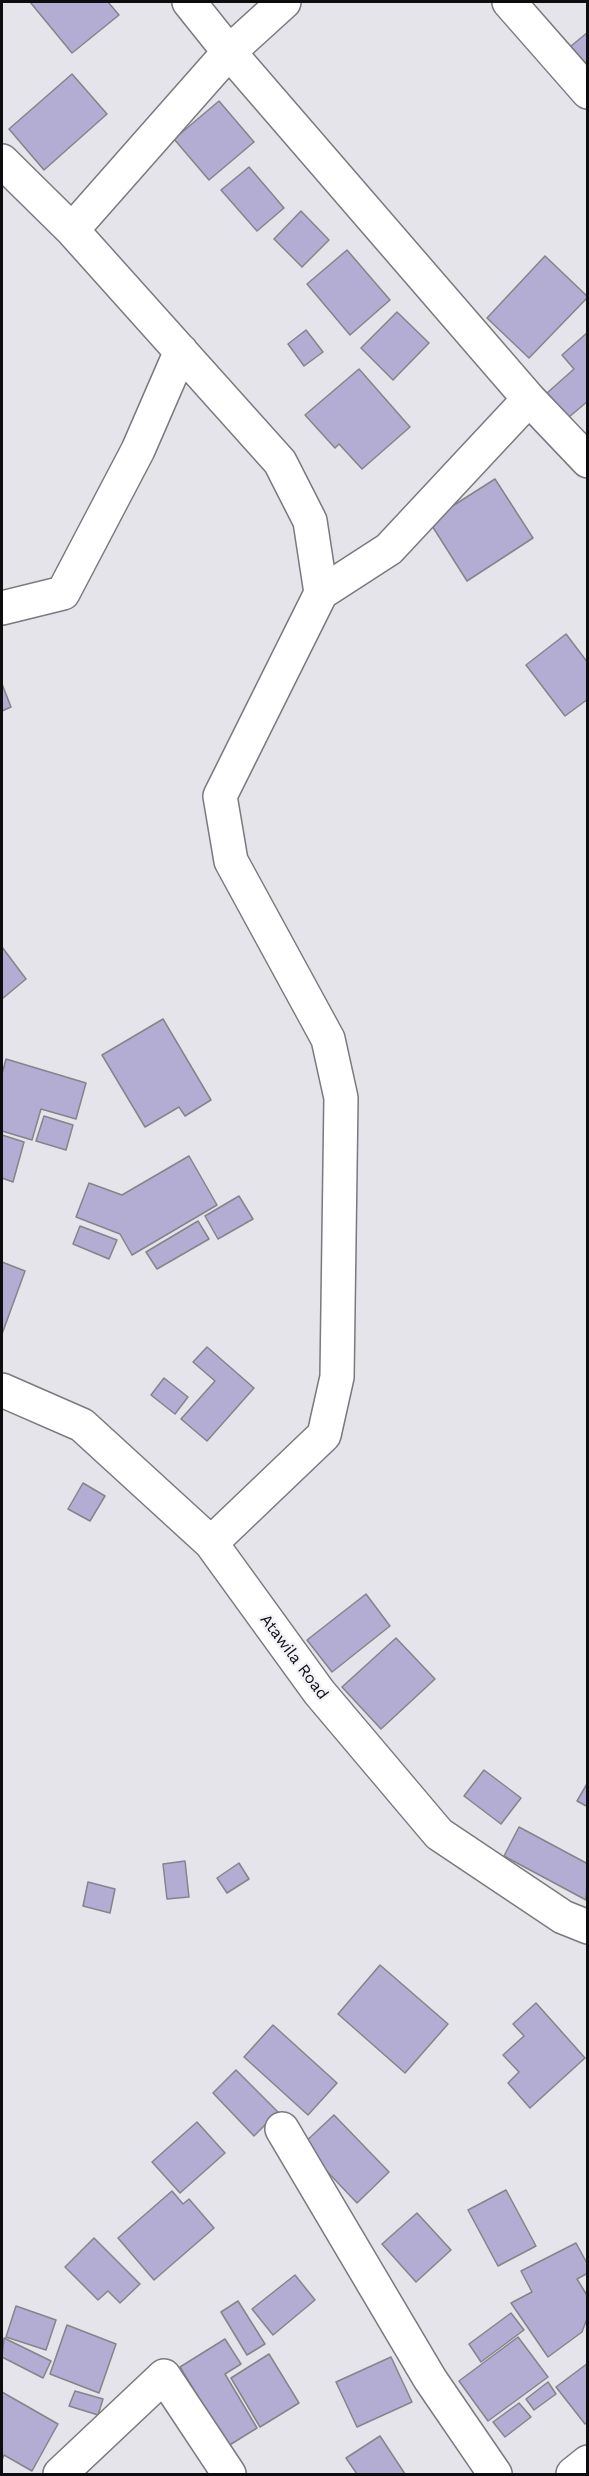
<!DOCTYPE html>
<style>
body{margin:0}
#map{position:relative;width:589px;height:2476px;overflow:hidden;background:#e5e4ea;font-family:"Work Sans",sans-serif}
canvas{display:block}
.frame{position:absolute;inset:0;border:3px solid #0d0c0e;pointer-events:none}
</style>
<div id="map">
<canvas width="589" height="2476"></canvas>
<div class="frame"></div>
</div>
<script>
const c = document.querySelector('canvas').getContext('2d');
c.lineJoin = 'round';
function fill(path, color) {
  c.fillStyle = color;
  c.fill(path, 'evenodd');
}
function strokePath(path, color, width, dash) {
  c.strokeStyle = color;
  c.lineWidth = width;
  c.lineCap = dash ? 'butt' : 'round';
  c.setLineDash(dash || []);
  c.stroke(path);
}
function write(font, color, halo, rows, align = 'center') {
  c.font = font + ' "Work Sans",sans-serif';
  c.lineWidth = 5;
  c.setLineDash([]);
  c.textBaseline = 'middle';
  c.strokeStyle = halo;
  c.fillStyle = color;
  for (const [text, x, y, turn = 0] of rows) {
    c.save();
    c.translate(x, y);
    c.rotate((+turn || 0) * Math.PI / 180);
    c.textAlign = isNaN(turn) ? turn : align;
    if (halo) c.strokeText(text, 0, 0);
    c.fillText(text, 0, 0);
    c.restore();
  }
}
const building = new Path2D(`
 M 30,2 L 108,2 L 119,15 L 72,53 Z
 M 588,32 L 588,78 L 565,51 Z
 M 72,74 L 107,114 L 44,170 L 9,129 Z
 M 219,101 L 254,142 L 209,180 L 174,139 Z
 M 249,167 L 284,208 L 257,231 L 221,190 Z
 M 301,211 L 329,240 L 302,267 L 274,239 Z
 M 347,250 L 390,300 L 350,335 L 307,284 Z
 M 545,256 L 588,297 L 529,358 L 487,318 Z
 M 397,312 L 429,343 L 393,380 L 361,348 Z
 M 306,330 L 323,352 L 304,366 L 288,344 Z
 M 588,332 L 588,401 L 569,417 L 547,393 L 574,369 L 562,355 Z
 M 359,369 L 410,427 L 362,469 L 339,444 L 335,448 L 305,415 Z
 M 495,479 L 533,538 L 467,581 L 429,521 Z
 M 566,634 L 588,663 L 588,699 L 565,716 L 526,665 Z
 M 2,684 L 11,707 L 2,711 Z
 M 2,947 L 26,979 L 2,999 Z
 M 163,1019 L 211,1100 L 185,1116 L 179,1107 L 145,1127 L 102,1055 Z
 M 6,1059 L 86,1083 L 76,1119 L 41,1109 L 32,1140 L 2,1131 L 2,1074 Z
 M 44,1116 L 73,1125 L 66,1150 L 36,1141 Z
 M 2,1135 L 24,1142 L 13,1182 L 2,1178 Z
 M 189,1156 L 217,1205 L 132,1255 L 120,1234 L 76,1217 L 89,1183 L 122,1195 Z
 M 239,1196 L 253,1219 L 218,1239 L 205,1216 Z
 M 198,1221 L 209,1239 L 157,1269 L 146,1252 Z
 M 80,1226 L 117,1240 L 109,1259 L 73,1244 Z
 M 2,1262 L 25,1271 L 2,1334 Z
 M 207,1347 L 254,1388 L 207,1441 L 181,1419 L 215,1381 L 193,1362 Z
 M 164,1378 L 188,1397 L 175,1414 L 151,1395 Z
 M 83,1483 L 105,1496 L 90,1521 L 68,1509 Z
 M 366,1594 L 390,1626 L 332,1672 L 307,1640 Z
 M 396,1638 L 435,1679 L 381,1729 L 342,1687 Z
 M 484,1770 L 521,1798 L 501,1824 L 464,1796 Z
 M 588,1782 L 588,1807 L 577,1801 Z
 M 519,1827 L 588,1864 L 586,1900 L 504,1856 Z
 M 185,1861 L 189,1897 L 167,1899 L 163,1864 Z
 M 239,1863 L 249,1879 L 227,1893 L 217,1878 Z
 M 88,1882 L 115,1889 L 110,1913 L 83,1906 Z
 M 380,1965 L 448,2024 L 405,2073 L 338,2014 Z
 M 536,2003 L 585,2058 L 530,2108 L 508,2083 L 519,2072 L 503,2055 L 524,2036 L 513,2024 Z
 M 273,2025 L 337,2083 L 308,2115 L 244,2057 Z
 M 236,2070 L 278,2112 L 254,2136 L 213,2093 Z
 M 334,2115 L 389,2172 L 357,2203 L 302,2145 Z
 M 197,2122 L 225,2153 L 180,2193 L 152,2162 Z
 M 506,2190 L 536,2246 L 498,2266 L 468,2210 Z
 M 172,2191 L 183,2204 L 189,2199 L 214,2228 L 154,2280 L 118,2238 Z
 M 417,2213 L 451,2250 L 416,2282 L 382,2244 Z
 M 94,2238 L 140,2284 L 120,2303 L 108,2291 L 98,2300 L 65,2267 Z
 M 576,2243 L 588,2265 L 588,2273 L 577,2279 L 588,2297 L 588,2316 L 582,2332 L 548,2357 L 511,2303 L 532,2292 L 521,2271 Z
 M 295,2275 L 315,2300 L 273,2335 L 252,2309 Z
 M 238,2301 L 265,2344 L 247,2355 L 221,2312 Z
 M 16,2306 L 56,2320 L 46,2350 L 6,2337 Z
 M 511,2313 L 524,2330 L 481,2362 L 469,2344 Z
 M 67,2325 L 116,2344 L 99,2393 L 50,2374 Z
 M 518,2337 L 548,2377 L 488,2421 L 459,2381 Z
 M 4,2338 L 51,2361 L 43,2378 L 2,2357 Z
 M 225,2339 L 241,2364 L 225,2374 L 257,2428 L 228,2446 L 180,2367 Z
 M 269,2354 L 299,2403 L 260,2427 L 231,2378 Z
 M 391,2357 L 412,2402 L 357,2427 L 336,2382 Z
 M 588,2363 L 588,2422 L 585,2424 L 556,2387 Z
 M 548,2382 L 556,2394 L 534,2410 L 526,2399 Z
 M 75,2391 L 103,2399 L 98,2415 L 69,2406 Z
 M 2,2392 L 58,2424 L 32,2471 L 4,2455 L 2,2460 Z
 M 519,2403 L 531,2417 L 505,2437 L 493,2422 Z
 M 380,2436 L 405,2474 L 357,2474 L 346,2458 Z`);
const street = new Path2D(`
 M 189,2 L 229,52 L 529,399 L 588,461
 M 509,2 L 588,92
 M 2,161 L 72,230 L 280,462 L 310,521 L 321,593 L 220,796 L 231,861 L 328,1039 L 341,1098 L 337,1377 L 324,1435 L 211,1543
 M 72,230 L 229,52 L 284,2
 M 321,593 L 389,549 L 529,399
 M 2,608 L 63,593 L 138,450 L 181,351
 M 2,1390 L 82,1425 L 211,1543 L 319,1692 L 439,1834 L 563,1917 L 588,1927
 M 282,2129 L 430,2379 L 495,2474
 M 60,2474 L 164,2376 L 229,2474
 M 573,2474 L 588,2462`);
const streetNames = [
 ["Atawila Road",294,1657,53]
];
fill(building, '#b3add4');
strokePath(building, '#848489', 1.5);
strokePath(street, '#79797e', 36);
strokePath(street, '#fff', 33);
write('16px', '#0d0c0e', '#f2f1f8', streetNames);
</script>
